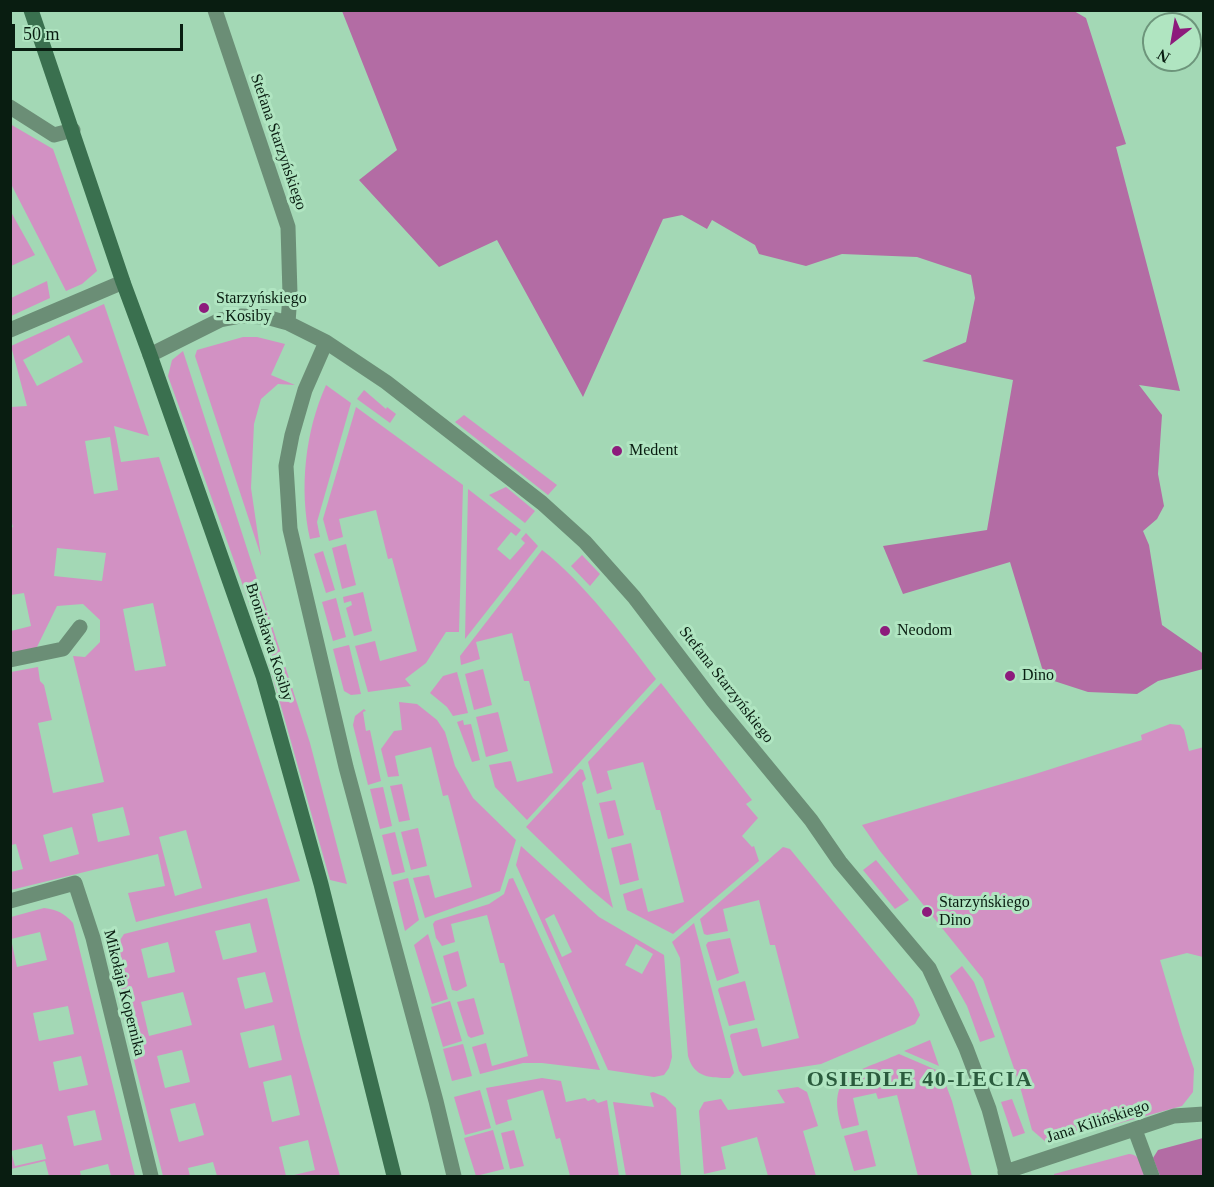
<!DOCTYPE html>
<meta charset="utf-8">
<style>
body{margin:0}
#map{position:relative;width:1214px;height:1187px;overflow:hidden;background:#a3d8b5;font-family:"Times New Roman",serif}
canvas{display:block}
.frame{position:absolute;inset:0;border:12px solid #091d11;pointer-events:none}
.north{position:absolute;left:1142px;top:12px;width:60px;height:60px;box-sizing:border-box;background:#b0e5c1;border:2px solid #6d957b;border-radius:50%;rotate:211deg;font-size:16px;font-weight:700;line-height:24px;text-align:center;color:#091d11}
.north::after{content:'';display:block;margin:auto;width:21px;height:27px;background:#8d1b7c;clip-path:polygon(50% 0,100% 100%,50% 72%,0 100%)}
.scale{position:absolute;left:12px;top:24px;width:171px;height:27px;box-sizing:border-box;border:3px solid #091d11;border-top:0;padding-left:8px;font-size:18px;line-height:21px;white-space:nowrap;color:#091d11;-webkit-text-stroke:4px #b0e5c1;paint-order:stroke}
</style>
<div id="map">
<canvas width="1214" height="1187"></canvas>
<div class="frame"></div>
<div class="north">N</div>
<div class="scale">50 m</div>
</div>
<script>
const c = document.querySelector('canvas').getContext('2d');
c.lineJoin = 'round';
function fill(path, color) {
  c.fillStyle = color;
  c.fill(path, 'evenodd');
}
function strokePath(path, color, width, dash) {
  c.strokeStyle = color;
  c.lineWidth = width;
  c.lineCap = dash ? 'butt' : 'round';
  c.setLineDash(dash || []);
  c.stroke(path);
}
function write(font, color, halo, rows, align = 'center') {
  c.font = font + ' "Times New Roman",serif';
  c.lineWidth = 6;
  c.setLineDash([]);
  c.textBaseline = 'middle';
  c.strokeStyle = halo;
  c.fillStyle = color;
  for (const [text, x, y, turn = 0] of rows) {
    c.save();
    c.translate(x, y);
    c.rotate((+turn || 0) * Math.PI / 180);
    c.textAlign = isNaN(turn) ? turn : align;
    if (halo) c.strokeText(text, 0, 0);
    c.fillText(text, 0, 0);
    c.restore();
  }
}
const green = new Path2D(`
 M 10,124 L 53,149 L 97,271 L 82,284 L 66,291 L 11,184 Z
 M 11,212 L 35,255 L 11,266 L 10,266 Z
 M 47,281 L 50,298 L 11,316 L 11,298 Z
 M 104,304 L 149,436 L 114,426 L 121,462 L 159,457 L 300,881 L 136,922 L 128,893 L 165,886 L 158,854 L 11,890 L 11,872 L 23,869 L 16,844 L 11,845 L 11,672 L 38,667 L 40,681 L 44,685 L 52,720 L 38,723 L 53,793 L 104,782 L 73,656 L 85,657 L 100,642 L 100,620 L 83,604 L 57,606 L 36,649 L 11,654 L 11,631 L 31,626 L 24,593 L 11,595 L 10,528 L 13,527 L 10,517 L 11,407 L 27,406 L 11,346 ZM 69,335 L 83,362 L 37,386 L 23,360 ZM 110,437 L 118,490 L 94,494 L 85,441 ZM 57,548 L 106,553 L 102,581 L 54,576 ZM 153,603 L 166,666 L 135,671 L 123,609 ZM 123,807 L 130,835 L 98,842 L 92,814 ZM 72,827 L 79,854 L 50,862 L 43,835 ZM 186,830 L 202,888 L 175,896 L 159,837 Z
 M 243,337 L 257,337 L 285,344 L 271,375 L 295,385 L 278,384 L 261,399 L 254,424 L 251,488 L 261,556 L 195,356 L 197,350 Z
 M 183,351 L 310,743 L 347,884 L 330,880 L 262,639 L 168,376 L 172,360 Z
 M 326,385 L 351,403 L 317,522 L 320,537 L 310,539 C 299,489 305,432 326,385 Z
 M 364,390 L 386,409 L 387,407 L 396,414 L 390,423 L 357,399 Z
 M 356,407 L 463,485 L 459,632 L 446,632 L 426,663 L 405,679 L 411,686 L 368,692 L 355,646 L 375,641 L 380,661 L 417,651 L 392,558 L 388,559 L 376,510 L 339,519 L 343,537 L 329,541 L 323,519 Z
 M 464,415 L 557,485 L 548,495 L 455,422 Z
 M 506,487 L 535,511 L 525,523 L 489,495 Z
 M 468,489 L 521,530 L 516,536 L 511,532 L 497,549 L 510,560 L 525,543 L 521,539 L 526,533 L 538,546 L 465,639 Z
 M 346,544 L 356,585 L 342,589 L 332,548 Z
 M 542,550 C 583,581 625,638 656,679 L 527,820 L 495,787 L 489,765 L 511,761 L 517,782 L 553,773 L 529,681 L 524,681 L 512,633 L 476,642 L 480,659 L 461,665 L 460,656 Z
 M 323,551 L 335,590 L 326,593 L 314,554 Z
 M 582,555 L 600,574 L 590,586 L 571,566 Z
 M 363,592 L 372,631 L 354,636 L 346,608 L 352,605 L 351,601 L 344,603 L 343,597 Z
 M 336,598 L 346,637 L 333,641 L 322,602 Z
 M 349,645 L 361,694 L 351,695 L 344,691 L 333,649 Z
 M 483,669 L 492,705 L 474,710 L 465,674 Z
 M 457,672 L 468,713 L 453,716 L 447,707 L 430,693 L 443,676 Z
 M 661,683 L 752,800 L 746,804 L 758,818 L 742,836 L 752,847 L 754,846 L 759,861 L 673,934 L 627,910 L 623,894 L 642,888 L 648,912 L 684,902 L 660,810 L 656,810 L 643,762 L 607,771 L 612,789 L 597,794 L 588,762 Z
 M 399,702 L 417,704 L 437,720 L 445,732 L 455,766 L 473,798 L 516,840 L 500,891 L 425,918 L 413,878 L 429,875 L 435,898 L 472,887 L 448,795 L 443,796 L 431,747 L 395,756 L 399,776 L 388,777 L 381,749 L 394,731 L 402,730 Z
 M 364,709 L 366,711 L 363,712 L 366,731 L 370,730 L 381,781 L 368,785 L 353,725 L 355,716 Z
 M 498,712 L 508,751 L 486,757 L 476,717 Z
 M 463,720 L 464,725 L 471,724 L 480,760 L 472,762 L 457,722 Z
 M 1170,724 L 1180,725 L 1184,730 L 1189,751 L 1204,747 L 1203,957 L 1187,953 L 1160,960 L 1182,1034 L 1194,1069 L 1193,1092 L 1182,1106 L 1047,1143 L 1032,1130 L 1019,1083 L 983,979 L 880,851 L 862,825 L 1029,776 L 1142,740 L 1141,735 Z
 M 580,769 L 583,770 L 586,779 L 582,783 L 613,908 L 589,888 L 526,827 Z
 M 402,784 L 410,820 L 399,822 L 390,786 Z
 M 383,787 L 392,826 L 380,829 L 370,789 Z
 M 615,800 L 624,835 L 608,839 L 599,803 Z
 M 418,828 L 427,866 L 411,870 L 401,832 Z
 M 395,832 L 405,872 L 392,875 L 382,835 Z
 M 631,843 L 639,880 L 620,885 L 611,848 Z
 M 521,846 L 599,917 L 664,955 L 672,1057 L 669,1068 L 664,1075 L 654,1077 L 608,1070 L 516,865 ZM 554,914 L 572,952 L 562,957 L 545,919 ZM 636,944 L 653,954 L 642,974 L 625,965 Z
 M 783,847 L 790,849 L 913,999 L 920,1015 L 915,1024 L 821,1064 L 743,1076 L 739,1071 L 730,1036 L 731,1034 L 757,1028 L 762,1047 L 799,1038 L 775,945 L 770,945 L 759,900 L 723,909 L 728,931 L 707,935 L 704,934 L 700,919 Z
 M 876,860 L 909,900 L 895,909 L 863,870 Z
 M 408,878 L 419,920 L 405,931 L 393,882 Z
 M 513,878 L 589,1044 L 600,1070 L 542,1063 L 523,1063 L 480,1074 L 472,1047 L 486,1043 L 492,1066 L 528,1056 L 504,963 L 500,963 L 487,915 L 451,924 L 455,942 L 442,946 L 436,938 L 433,924 L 435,921 L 489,904 L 504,894 L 509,879 Z
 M 267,898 L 301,1038 L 340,1176 L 290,1176 L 315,1170 L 308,1140 L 279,1147 L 286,1176 L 217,1176 L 213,1162 L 188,1168 L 190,1176 L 163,1176 L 110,965 L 111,954 L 124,934 ZM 250,923 L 257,952 L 223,960 L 215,931 ZM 168,942 L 175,972 L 148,978 L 141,949 ZM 265,972 L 273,1002 L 245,1009 L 237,978 ZM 183,992 L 192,1025 L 149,1036 L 141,1002 ZM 274,1025 L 282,1060 L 249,1068 L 240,1033 ZM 182,1050 L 190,1082 L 165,1088 L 157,1056 ZM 291,1075 L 300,1115 L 272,1122 L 263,1082 ZM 195,1103 L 204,1135 L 179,1142 L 170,1109 Z
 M 44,908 C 58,910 64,913 73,923 L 135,1176 L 111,1176 L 108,1164 L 80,1171 L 81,1176 L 49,1176 L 45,1161 L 11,1169 L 11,917 ZM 40,932 L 47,960 L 17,967 L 11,939 ZM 68,1006 L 74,1034 L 39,1041 L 33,1013 ZM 81,1056 L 88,1085 L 59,1091 L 53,1062 ZM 95,1110 L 102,1140 L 74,1146 L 67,1116 ZM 42,1144 L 46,1159 L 15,1166 L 11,1151 Z
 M 694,923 L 734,1073 L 730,1078 C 711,1078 694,1078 688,1056 L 680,958 L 672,942 Z
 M 428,934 L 448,999 L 432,1004 L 414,945 Z
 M 730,938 L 739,973 L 717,981 L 706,945 L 708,942 Z
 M 458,951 L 467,986 L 457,991 L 452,990 L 443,956 Z
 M 962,966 L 974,982 L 995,1037 L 980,1042 L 967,1006 L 950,976 Z
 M 745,981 L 755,1020 L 729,1026 L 718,990 L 719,988 Z
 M 474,998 L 484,1034 L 471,1038 L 468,1036 L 457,1002 Z
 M 450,1001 L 462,1041 L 443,1047 L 431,1007 Z
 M 930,1040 L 939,1066 L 904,1051 Z
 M 463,1044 L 472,1076 L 452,1081 L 443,1049 Z
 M 899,1054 L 941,1072 L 952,1101 L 972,1176 L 918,1176 L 897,1095 L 878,1099 L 876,1093 L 853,1098 L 859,1125 L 842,1129 C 825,1073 856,1073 899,1054 Z
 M 542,1078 L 561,1081 L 566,1102 L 585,1098 L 588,1101 L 594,1099 L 598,1103 L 607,1100 L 619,1176 L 570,1176 L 560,1138 L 556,1139 L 543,1090 L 507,1100 L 512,1120 L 496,1125 L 486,1088 Z
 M 798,1087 L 807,1092 L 818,1126 L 803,1131 L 816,1176 L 768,1176 L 757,1137 L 721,1147 L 726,1169 L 704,1174 L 699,1111 L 704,1102 L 721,1099 L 728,1110 L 785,1103 L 777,1090 Z
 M 480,1090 L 491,1128 L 465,1135 L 454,1097 Z
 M 653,1092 L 665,1097 L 676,1108 L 681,1175 L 626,1176 L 613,1102 L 654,1107 L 650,1093 Z
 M 1012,1099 L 1025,1133 L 1013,1137 L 1001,1102 Z
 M 493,1130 L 504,1169 L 476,1176 L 464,1138 Z
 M 514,1130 L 524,1166 L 510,1169 L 501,1133 Z
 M 867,1130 L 876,1166 L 854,1171 L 844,1136 Z
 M 1129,1154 C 1141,1155 1143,1166 1147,1176 L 1054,1176 L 1054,1174 Z`);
const forest = new Path2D(`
 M 1074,11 L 1086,18 L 1126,144 L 1116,147 L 1180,391 L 1139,385 L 1162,415 L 1158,474 L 1164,506 L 1157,519 L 1143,531 L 1149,545 L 1162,625 L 1201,652 L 1203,654 L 1203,669 L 1158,681 L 1137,694 L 1088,692 L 1051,680 L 1042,668 L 1010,562 L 903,594 L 883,546 L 987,530 L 1013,380 L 922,361 L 966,342 L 975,298 L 971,275 L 917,257 L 842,254 L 806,266 L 759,254 L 755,245 L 712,220 L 707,229 L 682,215 L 663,219 L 583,397 L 497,240 L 439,267 L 359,180 L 397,150 L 342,11 Z
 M 1203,1138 L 1203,1176 L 1160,1176 L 1153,1158 L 1158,1150 Z`);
const street = new Path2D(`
 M 215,10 L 288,227 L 290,294 L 288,323
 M 10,107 L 54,135 L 73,130
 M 10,330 L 123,282
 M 326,342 L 305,390 L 292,435 L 286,466 L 290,529 L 346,767 L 436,1101 L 454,1176
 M 150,355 L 220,320 L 241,316 L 266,317 L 288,323 L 326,342 L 386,382 L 542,503 L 585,542 L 634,597 L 713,701 L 811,820 L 840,862 L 929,968 L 966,1048 L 989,1109 L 1007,1176
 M 10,660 L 63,649 L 80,627
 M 10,901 L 75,883 L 93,938 L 151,1176
 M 1135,1130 L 1152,1176
 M 1005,1172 L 1174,1116 L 1204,1114`);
const secondary = new Path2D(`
 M 31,10 L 123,282 L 150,355 L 263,676 L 321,884 L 394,1176`);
const markers = [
 [204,308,6,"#8d1b7c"],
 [617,451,6,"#8d1b7c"],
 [885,631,6,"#8d1b7c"],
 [1010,676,6,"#8d1b7c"],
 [927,912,6,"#8d1b7c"]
];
const streetNames = [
 ["Stefana Starzyńskiego",278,142,71],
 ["Bronisława Kosiby",269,642,72],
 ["Stefana Starzyńskiego",726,685,52],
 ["Mikołaja Kopernika",124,993,76],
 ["Jana Kilińskiego",1098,1122,-18]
];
const poiNames = [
 ["Starzyńskiego",216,299],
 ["- Kosiby",216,317],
 ["Medent",629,451],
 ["Neodom",897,631],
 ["Dino",1022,676],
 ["Starzyńskiego",939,903],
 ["Dino",939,921]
];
const districtNames = [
 ["OSIEDLE 40-LECIA",920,1080]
];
fill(green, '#d291c3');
fill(forest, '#b36ca4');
strokePath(street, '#6b8e76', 15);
strokePath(secondary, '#3a704f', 15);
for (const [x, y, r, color] of markers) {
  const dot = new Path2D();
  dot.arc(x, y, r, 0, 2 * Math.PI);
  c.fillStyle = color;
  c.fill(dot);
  strokePath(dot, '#b0e5c1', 2);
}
write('16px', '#091d11', '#b0e5c1', streetNames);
write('16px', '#091d11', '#b0e5c1', poiNames, 'left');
c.letterSpacing = '1.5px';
write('bold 22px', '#2a5b3d', '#b0e5c1', districtNames);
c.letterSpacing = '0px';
</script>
